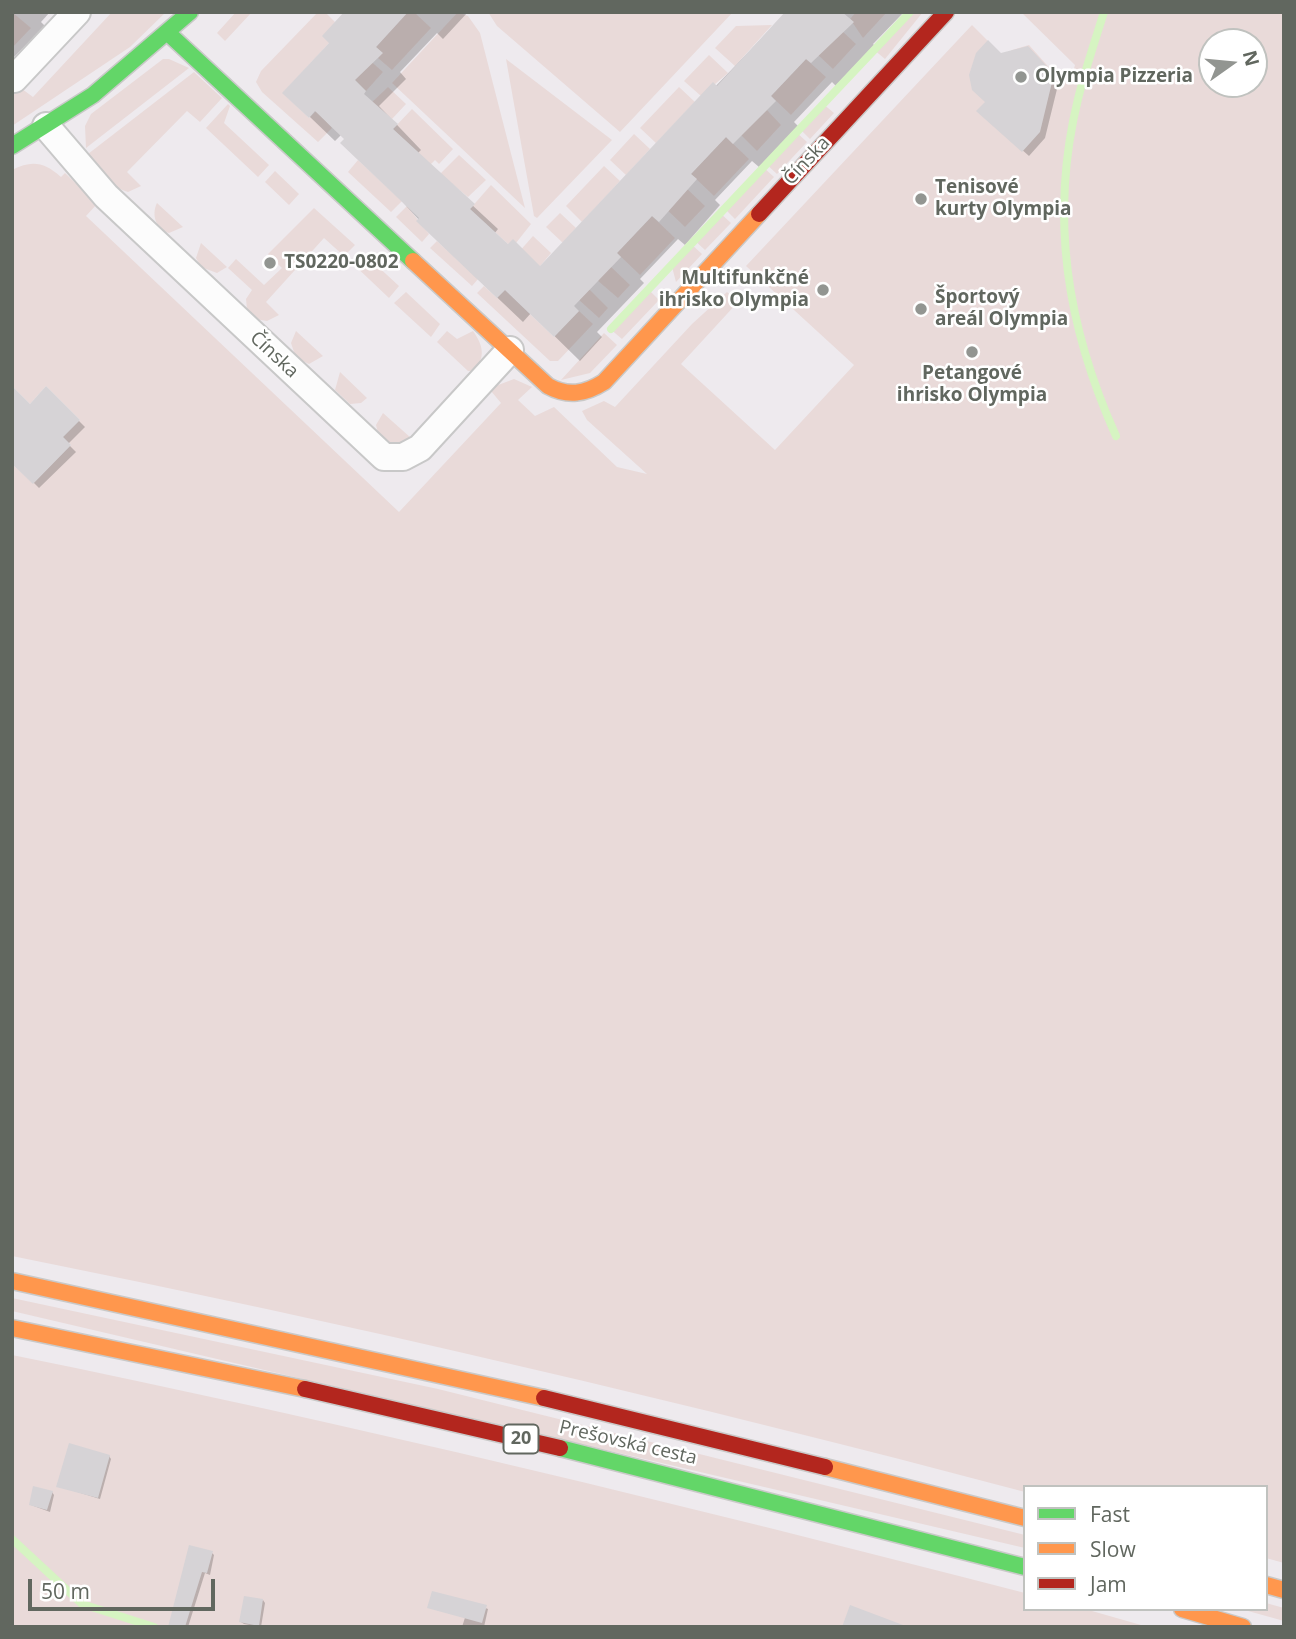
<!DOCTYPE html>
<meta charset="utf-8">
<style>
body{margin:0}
#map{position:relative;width:1296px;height:1639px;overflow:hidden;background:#eeeaee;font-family:"Open Sans",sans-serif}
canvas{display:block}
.frame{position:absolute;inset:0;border:14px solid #61675f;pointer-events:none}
.legend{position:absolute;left:1023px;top:1485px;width:245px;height:126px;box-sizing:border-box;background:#fff;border:2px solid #c0c2bf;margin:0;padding:9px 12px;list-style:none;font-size:21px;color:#61675f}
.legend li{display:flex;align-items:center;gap:14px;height:35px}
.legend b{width:35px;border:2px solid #c0c2bf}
.north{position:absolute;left:1198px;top:28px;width:70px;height:70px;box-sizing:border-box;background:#fff;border:2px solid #c0c2bf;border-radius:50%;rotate:75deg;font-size:19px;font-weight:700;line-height:28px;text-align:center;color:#61675f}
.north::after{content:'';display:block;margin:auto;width:24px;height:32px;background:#929591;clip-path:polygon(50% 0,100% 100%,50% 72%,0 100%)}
.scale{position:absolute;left:28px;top:1579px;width:187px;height:32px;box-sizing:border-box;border:4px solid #61675f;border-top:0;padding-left:9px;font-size:21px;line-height:24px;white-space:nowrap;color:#61675f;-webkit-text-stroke:5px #fff;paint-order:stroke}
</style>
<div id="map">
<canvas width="1296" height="1639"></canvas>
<div class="frame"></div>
<ul class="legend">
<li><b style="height:9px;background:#63d668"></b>Fast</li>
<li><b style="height:9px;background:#ff974d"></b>Slow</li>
<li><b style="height:9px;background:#b3261e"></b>Jam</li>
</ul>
<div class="north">N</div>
<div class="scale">50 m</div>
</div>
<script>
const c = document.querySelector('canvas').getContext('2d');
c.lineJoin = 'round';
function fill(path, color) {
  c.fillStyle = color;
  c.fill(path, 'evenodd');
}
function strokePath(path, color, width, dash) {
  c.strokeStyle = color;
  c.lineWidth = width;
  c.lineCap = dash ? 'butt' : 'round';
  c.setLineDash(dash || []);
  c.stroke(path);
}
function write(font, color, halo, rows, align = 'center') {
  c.font = font + ' "Open Sans",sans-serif';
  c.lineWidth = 5;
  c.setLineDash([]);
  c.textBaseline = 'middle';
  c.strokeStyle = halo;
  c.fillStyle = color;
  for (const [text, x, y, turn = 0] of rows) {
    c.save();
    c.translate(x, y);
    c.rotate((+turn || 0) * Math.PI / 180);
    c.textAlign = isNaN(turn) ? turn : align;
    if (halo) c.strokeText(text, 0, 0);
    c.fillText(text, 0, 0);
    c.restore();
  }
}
const green = new Path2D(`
 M 12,12 L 31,28 L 12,48 Z
 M 112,12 L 166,12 L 130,47 L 12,126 L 12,93 L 18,86 L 33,97 Z
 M 236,12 L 252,12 L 225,41 L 217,33 Z
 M 318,12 L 325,12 L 335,22 L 329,43 L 283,93 L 309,118 L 317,110 L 332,128 L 318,142 L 262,92 L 256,82 L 261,71 Z
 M 408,12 L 414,12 L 431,28 L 392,70 L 378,58 L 382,53 L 376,47 Z
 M 458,12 L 468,16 L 480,33 L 525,208 L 392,83 Z
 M 488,12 L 733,12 L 620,132 L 497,26 Z
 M 856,12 L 887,12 L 863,38 L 850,19 Z
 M 907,12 L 923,12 L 885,59 L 873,49 Z
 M 1021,12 L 1284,12 L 1284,1563 L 1266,1558 L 1266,1487 L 1025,1487 L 1025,1492 C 690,1403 352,1324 12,1256 L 12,464 L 33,483 L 71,445 L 63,437 L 80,420 L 46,386 L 30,404 L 12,386 L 12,170 C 32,160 44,162 61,177 L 65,173 L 97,204 L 86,216 L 399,512 L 501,403 L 491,391 L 493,387 L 514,379 L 532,387 L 518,400 L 535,416 L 554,407 L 617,467 L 647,474 L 587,420 L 582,411 L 604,401 L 615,407 L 692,324 L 727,292 L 738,302 L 681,364 L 775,450 L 854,365 L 746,266 L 972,25 L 1004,57 L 1012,50 L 1029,45 L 1054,73 L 1072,75 L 1075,65 ZM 1212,42 L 1254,42 L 1254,84 L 1212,84 Z
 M 772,25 L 735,66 L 715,48 L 736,26 Z
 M 840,29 L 856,44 L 833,69 L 818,55 Z
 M 709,55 L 728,73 L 701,96 L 684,81 Z
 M 366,57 L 383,72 L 366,91 L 350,75 Z
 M 163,59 L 169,59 L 189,68 L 86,148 L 85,126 L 91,114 Z
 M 506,59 L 612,140 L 537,218 L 534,216 Z
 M 806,59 L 826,77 L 791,115 L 771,96 Z
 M 194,72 L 222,98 L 200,122 L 187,111 L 127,172 L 141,186 L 128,192 C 108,186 98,170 88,154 Z
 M 388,87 L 406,104 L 392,119 L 370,104 Z
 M 679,87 L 695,102 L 656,143 L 640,128 Z
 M 822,103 L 834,113 L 810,139 L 798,127 Z
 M 228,104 L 230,106 L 224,123 L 269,165 L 258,177 L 206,128 Z
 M 412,109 L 453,149 L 439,164 L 435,160 L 430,165 L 393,129 Z
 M 767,110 L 781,125 L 757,151 L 741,135 Z
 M 795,131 L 807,142 L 777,174 L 765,163 Z
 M 634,134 L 650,149 L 626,175 L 610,160 Z
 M 726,137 L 749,159 L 714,196 L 691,174 Z
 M 459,155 L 486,180 L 468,197 L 440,174 Z
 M 358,160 L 402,201 L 391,212 L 348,172 Z
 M 604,166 L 620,181 L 582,222 L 566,206 Z
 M 762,166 L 774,177 L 735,219 L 723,207 Z
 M 275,171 L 299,194 L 289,205 L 265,182 Z
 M 682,184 L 705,206 L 685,227 L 662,205 Z
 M 491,185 L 531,224 L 516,243 L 508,244 L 470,209 Z
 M 157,203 L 183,227 L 169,233 C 156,229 151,215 157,203 Z
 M 407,206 L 429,234 L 422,242 L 396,217 Z
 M 314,208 L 355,245 L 344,256 L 324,238 L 266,302 L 279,315 L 267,321 L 255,319 L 247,309 L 246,299 L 252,290 L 228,268 L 236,259 L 264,285 L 282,268 L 268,254 Z
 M 719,212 L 731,223 L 705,250 L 693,239 Z
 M 560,213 L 576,228 L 563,243 L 546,227 Z
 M 652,216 L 675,238 L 640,275 L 617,253 Z
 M 533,236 L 551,253 L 536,271 L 518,253 Z
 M 437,241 L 478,279 L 472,286 L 430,248 Z
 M 201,243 L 227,267 L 217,273 L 201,267 L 196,258 Z
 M 690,243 L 702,254 L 676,282 L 671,263 Z
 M 361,251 L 399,286 L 389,298 L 351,262 Z
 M 607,263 L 630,285 L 618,298 L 597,280 Z
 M 484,286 L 497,298 L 505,290 L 554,337 L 579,311 L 593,324 L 558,361 L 550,361 L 477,293 Z
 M 647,288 L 659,300 L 622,339 L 609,328 Z
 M 589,289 L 608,308 L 599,318 L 579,300 Z
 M 406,292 L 440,324 L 431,337 L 394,303 Z
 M 296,331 L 323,356 L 309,364 L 296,358 L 291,343 Z
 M 447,331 L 457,339 L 473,331 C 483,345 486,357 474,371 L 468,371 L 437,342 Z
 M 604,333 L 617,345 L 590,373 L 561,380 Z
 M 340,372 L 367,398 L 361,403 L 350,404 L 335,390 Z
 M 383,413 L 411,438 L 405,443 L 389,445 L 379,437 L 376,425 Z
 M 12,1298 L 438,1389 L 1025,1535 L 1025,1548 L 12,1311 Z
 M 12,1355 C 352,1424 689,1506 1025,1593 L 1025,1609 L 1085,1609 L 1148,1627 L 12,1627 Z
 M 1266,1603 L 1284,1608 L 1284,1621 L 1241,1609 L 1266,1609 Z`);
const shadow = new Path2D(`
 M 12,12 L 50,12 L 41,22 L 45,26 L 12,59 Z
 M 347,12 L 468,12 L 443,39 L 437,33 L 400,72 L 406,79 L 379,106 L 421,150 L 417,154 L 498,229 L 494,234 L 540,269 L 787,12 L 904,12 L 873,44 L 877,48 L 837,87 L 832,82 L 794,122 L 799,127 L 759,167 L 752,161 L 715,200 L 720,205 L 685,245 L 678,239 L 640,279 L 644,283 L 597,332 L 602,337 L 580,361 L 531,313 L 523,322 L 443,246 L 341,135 L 335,141 L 285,93 L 331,43 Z
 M 1028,47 L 1059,81 L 1045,138 L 1029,156 L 984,116 L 1000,55 Z
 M 46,388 L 85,427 L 68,444 L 76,452 L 39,488 L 12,461 L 30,406 Z
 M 109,1456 L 111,1459 L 100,1499 L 58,1486 Z
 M 52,1492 L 54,1495 L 50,1512 L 31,1505 Z
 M 212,1553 L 214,1555 L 210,1575 L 205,1573 L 188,1627 L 170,1627 Z
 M 263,1600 L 265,1603 L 261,1627 L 244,1624 L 241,1622 Z
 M 470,1602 L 488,1609 L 484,1627 L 462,1627 Z`);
const stream = new Path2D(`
 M 1104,12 C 1095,41 1085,70 1078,99 C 1049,217 1067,327 1116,436
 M 611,329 L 910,12
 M 12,1539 L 82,1604 L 154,1627`);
const building = new Path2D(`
 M 344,12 L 408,12 L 376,47 L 383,53 L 355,80 L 366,91 L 364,94 L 398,124 L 393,129 L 475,204 L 470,209 L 508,244 L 513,239 L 540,266 L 713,82 L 717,86 L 785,12 L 842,12 L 854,22 L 811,63 L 806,59 L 771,96 L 776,101 L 733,144 L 726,137 L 691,174 L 697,179 L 659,222 L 652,216 L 617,253 L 621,257 L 574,306 L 579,311 L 554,337 L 505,290 L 497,298 L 416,221 L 419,218 L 340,143 L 344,139 L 315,111 L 309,118 L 282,93 L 329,43 L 322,36 Z
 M 988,40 L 1001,53 L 1028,46 L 1054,74 L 1040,132 L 1022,152 L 976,111 L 985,102 L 972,90 L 969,75 L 976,53 Z
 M 12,386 L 30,404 L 46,386 L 80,420 L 63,437 L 71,445 L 33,484 L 12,464 Z
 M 69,1443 L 110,1455 L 98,1498 L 56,1487 Z
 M 33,1486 L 53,1491 L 47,1510 L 29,1505 Z
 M 189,1545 L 213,1551 L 207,1573 L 202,1572 L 185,1627 L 168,1627 Z
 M 432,1591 L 487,1605 L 482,1623 L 427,1608 Z
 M 244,1596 L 263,1599 L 259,1626 L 239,1622 Z
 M 850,1605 L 903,1625 L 903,1627 L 842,1627 Z`);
const street = new Path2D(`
 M 14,79 L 77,12
 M 46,126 L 106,196 L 384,457 L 403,457 L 420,448 L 510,350`);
const fast = new Path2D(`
 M 168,33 L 413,261
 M 12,146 L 93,95 L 190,12
 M 560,1448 L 1025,1567`);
const slow = new Path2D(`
 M 413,261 L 548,386 C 568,397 585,394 604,382 L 759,214
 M 12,1281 L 544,1398
 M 12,1328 L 305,1389
 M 825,1467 L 1025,1518
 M 1266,1585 L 1284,1590
 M 1182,1609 L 1243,1627`);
const jam = new Path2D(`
 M 759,214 L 946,12
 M 305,1389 L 560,1448
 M 544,1398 L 825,1467`);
const markers = [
 [1021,77,7,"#929591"],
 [921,199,7,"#929591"],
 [270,263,7,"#929591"],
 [823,290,7,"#929591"],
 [921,309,7,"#929591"],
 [972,352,7,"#929591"]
];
const shields = [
 [521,1439,35]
];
const shieldNames = [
 ["20",521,1439]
];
const poiNames = [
 ["Olympia Pizzeria",1035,77],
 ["Tenisové",935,188],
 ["kurty Olympia",935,210],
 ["TS0220-0802",284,263],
 ["Multifunkčné",809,279,"right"],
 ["ihrisko Olympia",809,301,"right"],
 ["Športový",935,298],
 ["areál Olympia",935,320],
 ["Petangové",972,374,"center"],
 ["ihrisko Olympia",972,396,"center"]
];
const streetNames = [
 ["Čínska",807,161,-47],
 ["Čínska",274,355,43],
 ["Prešovská cesta",628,1443,13]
];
fill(green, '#e9dad9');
fill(shadow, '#0003');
strokePath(stream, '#d6f4c2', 8);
fill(building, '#d6d3d6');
strokePath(street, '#c8c8c8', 30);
strokePath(fast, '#c9c9c8', 19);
strokePath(slow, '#c9c9c8', 19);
strokePath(jam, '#c9c9c8', 19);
strokePath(street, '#fcfcfc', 26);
strokePath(fast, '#63d668', 16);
strokePath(slow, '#ff974d', 16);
strokePath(jam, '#b3261e', 16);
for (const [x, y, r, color] of markers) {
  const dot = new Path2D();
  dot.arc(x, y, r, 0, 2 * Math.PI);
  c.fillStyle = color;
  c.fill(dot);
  strokePath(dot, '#fff', 2.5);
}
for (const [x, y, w] of shields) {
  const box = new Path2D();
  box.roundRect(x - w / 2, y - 14.5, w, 29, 5);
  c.fillStyle = '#fff';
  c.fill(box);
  strokePath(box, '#61675f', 2);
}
write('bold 18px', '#61675f', null, shieldNames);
write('bold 19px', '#61675f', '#fff', poiNames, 'left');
write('19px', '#61675f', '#fff', streetNames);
</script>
